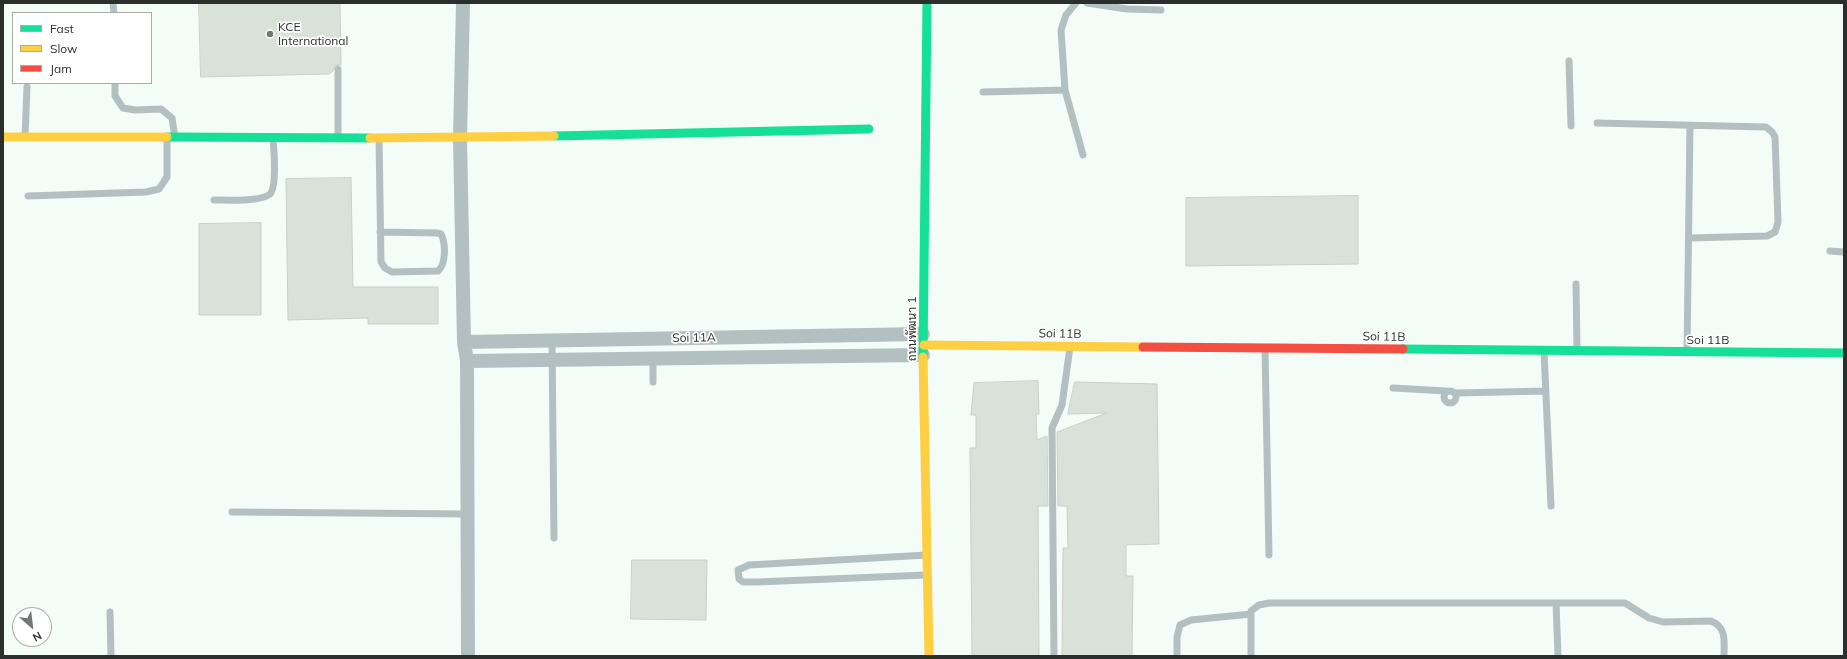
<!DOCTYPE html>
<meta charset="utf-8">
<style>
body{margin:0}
#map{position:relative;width:1847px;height:659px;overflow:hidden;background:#f4fcf8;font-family:Mulish,sans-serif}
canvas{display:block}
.frame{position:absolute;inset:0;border:4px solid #2a2f2d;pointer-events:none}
.legend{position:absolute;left:12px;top:12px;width:140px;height:72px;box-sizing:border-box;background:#fff;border:1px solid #aaacab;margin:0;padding:5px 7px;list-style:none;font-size:12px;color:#2a2f2d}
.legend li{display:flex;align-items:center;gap:8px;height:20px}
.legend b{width:20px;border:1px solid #aaacab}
.north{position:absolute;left:12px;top:607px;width:40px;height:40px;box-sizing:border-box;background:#fff;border:1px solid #aaacab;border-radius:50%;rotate:152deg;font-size:11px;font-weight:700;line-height:16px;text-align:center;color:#2a2f2d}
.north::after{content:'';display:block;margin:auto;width:14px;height:18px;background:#717774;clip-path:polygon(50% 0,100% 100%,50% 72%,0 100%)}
</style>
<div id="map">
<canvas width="1847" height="659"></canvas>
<div class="frame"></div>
<ul class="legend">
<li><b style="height:5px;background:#16e098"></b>Fast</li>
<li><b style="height:5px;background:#ffcf43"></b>Slow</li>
<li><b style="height:5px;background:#f24e42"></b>Jam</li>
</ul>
<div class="north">N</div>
</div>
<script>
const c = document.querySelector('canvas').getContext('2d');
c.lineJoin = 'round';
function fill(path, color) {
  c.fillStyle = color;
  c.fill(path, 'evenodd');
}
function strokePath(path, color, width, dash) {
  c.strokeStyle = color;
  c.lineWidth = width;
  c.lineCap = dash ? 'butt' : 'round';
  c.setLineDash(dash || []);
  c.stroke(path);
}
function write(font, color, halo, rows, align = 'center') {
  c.font = font + ' Mulish,Sarabun,sans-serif';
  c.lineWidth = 3.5;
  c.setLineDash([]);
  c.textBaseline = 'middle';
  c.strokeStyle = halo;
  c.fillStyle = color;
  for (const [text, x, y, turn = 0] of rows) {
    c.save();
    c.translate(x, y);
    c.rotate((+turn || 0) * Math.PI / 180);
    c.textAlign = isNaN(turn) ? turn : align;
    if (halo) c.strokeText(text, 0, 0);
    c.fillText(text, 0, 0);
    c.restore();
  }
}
const building = new Path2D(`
 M 199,3 L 340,3 L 341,65 L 335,65 L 333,71 L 329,74 L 201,77 Z
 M 351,178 L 353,287 L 438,287 L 438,324 L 368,324 L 368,318 L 288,320 L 286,179 Z
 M 1358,196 L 1358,264 L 1186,266 L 1186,198 Z
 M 261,223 L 261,315 L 199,315 L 199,224 Z
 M 1038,381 L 1039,414 L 1036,414 L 1037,440 L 1047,436 L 1048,506 L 1038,506 L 1039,656 L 972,656 L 970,448 L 976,448 L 976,415 L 971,415 L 974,383 Z
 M 1075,382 L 1157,384 L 1159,544 L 1126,545 L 1126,576 L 1133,576 L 1132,656 L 1062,656 L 1063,548 L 1068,548 L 1067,506 L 1058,506 L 1057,432 L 1107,413 L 1068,414 Z
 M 632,560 L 707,560 L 706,620 L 631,619 Z`);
const lane = new Path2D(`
 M 113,3 L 114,13
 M 1076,3 L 1066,15 L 1061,30 L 1065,90 L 1083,155
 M 1087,3 L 1127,9 L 1161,10
 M 1569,61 L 1571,126
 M 338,69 L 338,138
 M 115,83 L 115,96 L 123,108 L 135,110 L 161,109 L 172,118 L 175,138
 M 983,92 L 1065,90
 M 1597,123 L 1766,127 L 1772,132 L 1775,137 L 1778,222 L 1775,232 L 1767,236 L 1689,238
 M 25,137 L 27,87
 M 379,138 L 381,262 L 385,268 L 392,272 L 438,271 C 446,264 446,244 441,234 L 437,233 L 380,232
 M 28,196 L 146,192 L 159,189 L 167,177 L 167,139
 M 214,200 C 227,200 261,202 270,194 C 277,187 274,150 273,139
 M 1830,251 L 1844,252
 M 1576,284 L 1577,350
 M 552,341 L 554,538
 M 1265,349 L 1269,555
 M 1544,351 L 1551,506
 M 1687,352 L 1690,126
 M 653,382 L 653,358
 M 1393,388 L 1446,391
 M1444 397a6 6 0 1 1 12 0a6 6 0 1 1-12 0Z
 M 1456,393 L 1546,391
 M 232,512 L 468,514
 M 926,575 L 757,582 L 743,582 L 739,579 L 738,570 L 749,565 L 927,555
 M 1556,603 L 1558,656
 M 110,612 L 111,656
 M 1054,656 L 1052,428 L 1062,405 L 1070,347
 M 1177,656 L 1177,637 L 1180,625 L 1191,620 L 1251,614
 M 1251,656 L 1251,611 L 1259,605 L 1269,603 L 1625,603 L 1649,618 L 1663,622 L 1711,621 C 1727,627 1724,642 1724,656`);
const street = new Path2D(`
 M 463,3 L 460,138 L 464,342 L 467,361 L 468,656
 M 464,342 L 923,334
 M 467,361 L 923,355`);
const fast = new Path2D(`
 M 554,136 L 869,129
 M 167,137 L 370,138
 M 1403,349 L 1844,353
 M 923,357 L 927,3`);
const slow = new Path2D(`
 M 3,137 L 167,137
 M 370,138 L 554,136
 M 924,345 L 1143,347
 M 923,357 L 929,656`);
const jam = new Path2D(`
 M 1143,347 L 1403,349`);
const markers = [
 [270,34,4,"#717774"]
];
const poiNames = [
 ["KCE",278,27],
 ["International",278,41]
];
const streetNames = [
 ["ถนนพัฒนา 1",912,329,-90],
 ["Soi 11B",1060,334,1],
 ["Soi 11B",1384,337,1],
 ["Soi 11A",694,338,-1],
 ["Soi 11B",1708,340]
];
fill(building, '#d9e2d9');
strokePath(building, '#c9ceca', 1);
strokePath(lane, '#b3c0c1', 7);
strokePath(street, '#b3c0c1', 14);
strokePath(fast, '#16e098', 9);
strokePath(slow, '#ffcf43', 9);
strokePath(jam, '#f24e42', 9);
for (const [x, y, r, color] of markers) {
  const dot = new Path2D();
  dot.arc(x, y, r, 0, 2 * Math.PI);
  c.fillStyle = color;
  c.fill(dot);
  strokePath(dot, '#fff', 1.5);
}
write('12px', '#2a2f2d', '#fff', poiNames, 'left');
write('12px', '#2a2f2d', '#fff', streetNames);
</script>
